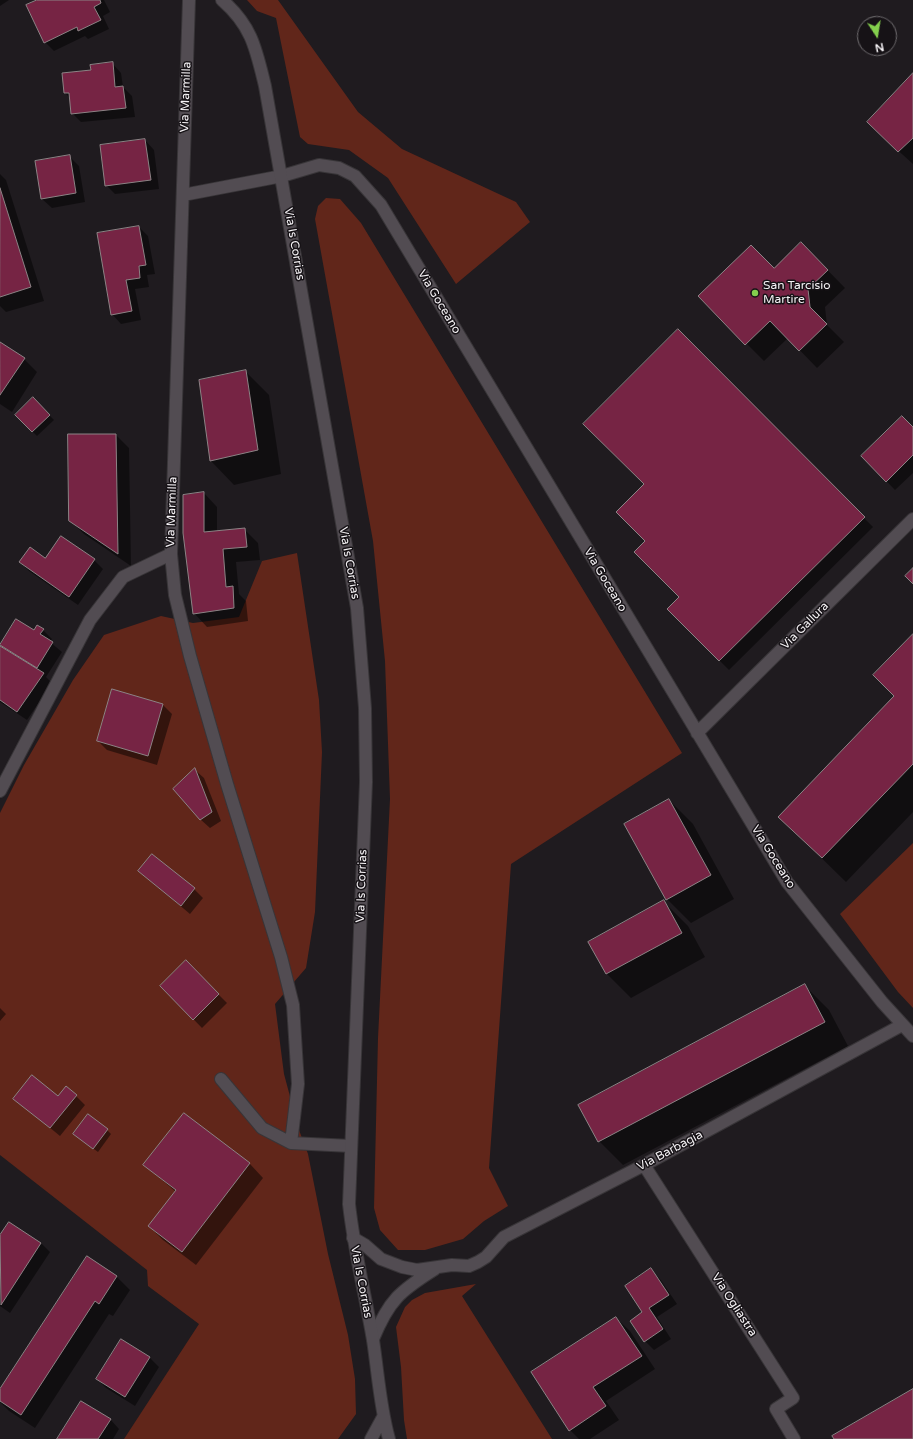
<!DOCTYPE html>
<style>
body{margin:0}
#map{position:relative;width:913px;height:1439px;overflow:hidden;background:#1f1b1f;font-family:"Varela Round",sans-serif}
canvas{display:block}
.north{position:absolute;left:857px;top:16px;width:40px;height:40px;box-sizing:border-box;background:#161216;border:1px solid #6f6c6f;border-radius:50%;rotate:168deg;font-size:11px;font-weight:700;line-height:16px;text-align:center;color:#f5f2f5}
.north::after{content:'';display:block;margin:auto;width:14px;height:18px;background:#84cf4d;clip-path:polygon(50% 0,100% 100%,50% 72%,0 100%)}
</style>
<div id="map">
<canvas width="913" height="1439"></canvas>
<div class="north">N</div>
</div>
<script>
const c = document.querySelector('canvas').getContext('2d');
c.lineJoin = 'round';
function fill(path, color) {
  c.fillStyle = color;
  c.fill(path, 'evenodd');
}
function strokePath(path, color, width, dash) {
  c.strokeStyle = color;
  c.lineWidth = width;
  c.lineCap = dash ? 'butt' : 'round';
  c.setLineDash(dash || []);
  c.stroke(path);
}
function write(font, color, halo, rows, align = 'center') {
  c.font = font + ' "Varela Round",sans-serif';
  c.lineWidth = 3;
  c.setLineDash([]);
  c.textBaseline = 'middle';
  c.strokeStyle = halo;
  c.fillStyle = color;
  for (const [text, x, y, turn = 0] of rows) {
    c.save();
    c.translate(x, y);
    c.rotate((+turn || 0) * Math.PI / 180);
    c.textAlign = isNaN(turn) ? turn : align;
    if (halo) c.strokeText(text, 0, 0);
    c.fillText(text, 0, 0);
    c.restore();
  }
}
const green = new Path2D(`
 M 247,0 L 278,0 L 358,112 L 402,149 L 516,202 L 530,222 L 456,284 L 388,178 L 349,150 L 308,144 L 300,137 L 276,18 L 257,11 Z
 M 326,198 L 340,199 L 361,223 L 682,753 L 511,864 L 489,1168 L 508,1206 L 484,1221 L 463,1239 L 425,1250 L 398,1250 L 380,1230 L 374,1208 L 378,1038 L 390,799 L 385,661 L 373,541 L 315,219 L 318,206 Z
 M 297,553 L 319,700 L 322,752 L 315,912 L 306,968 L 275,1004 L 284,1074 L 299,1130 L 308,1154 L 328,1254 L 348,1335 L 355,1379 L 356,1414 L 338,1439 L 124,1439 L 199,1324 L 148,1286 L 147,1270 L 0,1155 L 0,813 L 24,765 L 73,680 L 104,635 L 161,616 L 193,623 L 239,617 L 262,561 Z
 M 913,843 L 913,1008 L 898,992 L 840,914 Z
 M 476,1284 L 462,1296 L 552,1439 L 407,1439 L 404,1420 L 401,1367 L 396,1327 L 405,1307 L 412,1300 L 425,1293 Z`);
const shadow = new Path2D(`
 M 0,0 L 9,0 L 0,6 Z
 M 39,0 L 104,0 L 110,12 L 103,16 L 109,29 L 88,39 L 85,36 L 54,51 L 45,42 Z
 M 112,63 L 121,73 L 123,87 L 132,96 L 135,117 L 81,122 L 72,113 L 70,98 L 65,93 L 92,71 Z
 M 913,75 L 913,164 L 882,136 Z
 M 145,140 L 154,150 L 159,189 L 115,194 L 106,185 Z
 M 70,157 L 79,166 L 85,202 L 52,208 L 42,199 Z
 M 0,174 L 6,180 L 44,301 L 6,312 L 0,306 Z
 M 139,227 L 148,236 L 155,274 L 147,275 L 149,287 L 135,289 L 141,320 L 121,324 L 112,314 L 98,234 Z
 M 801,243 L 845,288 L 825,307 L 827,325 L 844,342 L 817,368 L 788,338 L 764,361 L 699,296 L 774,269 Z
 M 678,331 L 873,527 L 729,670 L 668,609 L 680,597 L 646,541 L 645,484 Z
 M 0,343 L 24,359 L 37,372 L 12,412 L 0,404 Z
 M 245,371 L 269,395 L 281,474 L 234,485 L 211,461 Z
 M 33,399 L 54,420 L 37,436 L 16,415 Z
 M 913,428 L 913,473 L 895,490 L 862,456 Z
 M 116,435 L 129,448 L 131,566 L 84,534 L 70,520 Z
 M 204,493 L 217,507 L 217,532 L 244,529 L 258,543 L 260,560 L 236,562 L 239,594 L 246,601 L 248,621 L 207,627 L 194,613 Z
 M 46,560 L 94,560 L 103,569 L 78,605 L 29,571 L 20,562 Z
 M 16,620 L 34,632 L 43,630 L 52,639 L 50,642 L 62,652 L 46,677 L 52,683 L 27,720 L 0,702 L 0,645 Z
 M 913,635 L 913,812 L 846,882 L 803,840 L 895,696 Z
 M 113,690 L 163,705 L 172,714 L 157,765 L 107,750 L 98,741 Z
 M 195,770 L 204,778 L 221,821 L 210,828 L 200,819 Z
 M 669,800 L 693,824 L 734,899 L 691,923 L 667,899 Z
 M 139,871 L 194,889 L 203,898 L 190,914 Z
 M 664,902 L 688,926 L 705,957 L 631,998 L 607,974 L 590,943 Z
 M 186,962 L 227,1003 L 202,1028 L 161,986 Z
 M 805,986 L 829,1010 L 848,1046 L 623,1165 L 599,1141 Z
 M 0,1008 L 6,1014 L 0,1021 Z
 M 76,1096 L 85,1105 L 60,1136 L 15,1099 Z
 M 184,1114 L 250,1164 L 263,1178 L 196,1265 L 163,1240 L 149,1226 L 176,1192 L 145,1165 Z
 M 107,1130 L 111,1134 L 98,1152 L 79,1138 Z
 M 9,1223 L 41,1243 L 50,1252 L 10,1313 L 0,1306 L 0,1237 Z
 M 87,1257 L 117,1277 L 130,1290 L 113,1316 L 109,1314 L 35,1428 L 9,1411 L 0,1402 L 0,1391 Z
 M 651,1270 L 660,1279 L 677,1304 L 657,1317 L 671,1339 L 654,1350 L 645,1341 L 644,1312 Z
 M 616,1318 L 630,1331 L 655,1369 L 606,1401 L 619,1420 L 590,1439 L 579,1439 L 570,1430 Z
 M 121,1341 L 150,1358 L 159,1367 L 135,1406 L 106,1388 L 97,1379 Z
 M 110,1419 L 119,1429 L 113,1439 L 59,1439 Z`);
const building = new Path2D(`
 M 37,0 L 100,0 L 101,3 L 94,7 L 101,20 L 78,31 L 77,27 L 44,43 L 26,5 Z
 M 113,62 L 115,87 L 123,86 L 126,108 L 71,114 L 69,93 L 64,93 L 62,73 L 91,70 L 90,65 Z
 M 913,73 L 913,138 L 898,152 L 867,122 Z
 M 145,139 L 151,180 L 105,186 L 100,145 Z
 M 70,155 L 76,193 L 41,199 L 35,161 Z
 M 0,188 L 31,287 L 0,297 Z
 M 139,226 L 146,265 L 139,266 L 140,278 L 126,280 L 132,311 L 111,315 L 97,233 Z
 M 801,242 L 828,270 L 808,289 L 810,307 L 827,324 L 799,351 L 770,321 L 745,345 L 698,296 L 751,245 L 774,268 Z
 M 678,329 L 865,517 L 719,661 L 667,609 L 679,597 L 634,552 L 645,541 L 616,512 L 644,484 L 583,424 Z
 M 0,342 L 25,358 L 0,395 Z
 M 246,370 L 258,450 L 210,461 L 199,380 Z
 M 33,397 L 50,415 L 32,432 L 15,415 Z
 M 902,416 L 913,427 L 913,455 L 886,482 L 861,456 Z
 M 68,434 L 116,434 L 118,554 L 69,521 Z
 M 204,492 L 204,532 L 245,528 L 247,547 L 223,549 L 226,587 L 233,586 L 234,608 L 193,614 L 183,533 L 183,495 Z
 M 61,536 L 95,559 L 69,597 L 19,562 L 30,547 L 45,558 Z
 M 913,568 L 913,584 L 905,576 Z
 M 16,619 L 34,630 L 37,625 L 44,629 L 40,634 L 53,642 L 37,668 L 0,645 Z
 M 913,634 L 913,764 L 822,858 L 778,817 L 894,696 L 873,675 Z
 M 0,646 L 44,673 L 17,712 L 0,700 Z
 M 112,689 L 163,704 L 148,756 L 97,741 Z
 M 195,768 L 212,812 L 200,820 L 173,789 Z
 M 669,799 L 711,875 L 666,900 L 624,824 Z
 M 152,854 L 195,888 L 181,906 L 138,871 Z
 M 664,900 L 682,933 L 606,974 L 588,942 Z
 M 186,960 L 219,994 L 193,1020 L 160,986 Z
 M 805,984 L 825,1022 L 598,1142 L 578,1105 Z
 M 32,1075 L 58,1096 L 66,1086 L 77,1095 L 50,1128 L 13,1099 Z
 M 184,1113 L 250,1163 L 182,1252 L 148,1226 L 176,1190 L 143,1165 Z
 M 88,1114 L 108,1129 L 93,1149 L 73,1134 Z
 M 9,1222 L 41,1243 L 1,1305 L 0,1235 Z
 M 87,1256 L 117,1276 L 99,1304 L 95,1301 L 21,1415 L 0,1401 L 0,1389 Z
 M 651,1268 L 669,1295 L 649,1308 L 663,1329 L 644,1342 L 630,1321 L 642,1312 L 625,1286 Z
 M 616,1317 L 642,1356 L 593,1387 L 606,1406 L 569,1431 L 531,1372 Z
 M 121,1339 L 150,1357 L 125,1397 L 96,1379 Z
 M 913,1389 L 913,1439 L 834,1439 L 832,1436 Z
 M 81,1401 L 111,1419 L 98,1439 L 57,1439 Z`);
const minor = new Path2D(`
 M 189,0 L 171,554 L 175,595 L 190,656 L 227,784 L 281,957 L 293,1005 L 298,1084 L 291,1143
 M 183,195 L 282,176 L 319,165 L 339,168 L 355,176 L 381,205 L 787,882 L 882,1002 L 913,1036
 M 697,733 L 913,519
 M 0,791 L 90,620 L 123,577 L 171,554
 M 221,1079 L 262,1128 L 291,1143 L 351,1146
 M 644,1165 L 793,1398 L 776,1409 L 794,1439
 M 353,1238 L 365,1245 L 381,1259 L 402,1267 L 417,1270 L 452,1265 L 469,1266 L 478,1262 L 486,1257 L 504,1237 L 644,1165 L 902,1025
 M 373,1339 C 389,1300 400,1291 435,1269`);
const tertiary = new Path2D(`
 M 222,0 C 252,26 256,49 265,86 L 357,608 L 365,708 L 366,782 L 349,1204 C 354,1250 365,1294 373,1340 C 378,1373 380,1407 389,1439
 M 371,1439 L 383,1417`);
const markers = [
 [755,293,4,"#84cf4d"]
];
const streetNames = [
 ["Via Marmilla",186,97,-88],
 ["Via Is Corrias",294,244,80],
 ["Via Goceano",439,302,59],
 ["Via Marmilla",172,512,-88],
 ["Via Is Corrias",349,563,80],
 ["Via Goceano",605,580,59],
 ["Via Gallura",805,626,-45],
 ["Via Goceano",773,857,58],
 ["Via Is Corrias",362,886,-88],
 ["Via Barbagia",670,1151,-28],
 ["Via Is Corrias",361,1282,79],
 ["Via Ogliastra",734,1305,57]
];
const poiNames = [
 ["San Tarcisio",763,286],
 ["Martire",763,300]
];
fill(green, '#61261a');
fill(shadow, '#0007');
fill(building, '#762444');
strokePath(building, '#8c8385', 1);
strokePath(minor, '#383538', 14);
strokePath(tertiary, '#383538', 14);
strokePath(minor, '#524c52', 12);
strokePath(tertiary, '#524c52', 12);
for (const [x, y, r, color] of markers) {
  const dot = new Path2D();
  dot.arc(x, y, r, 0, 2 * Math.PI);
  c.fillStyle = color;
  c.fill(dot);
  strokePath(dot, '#161216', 1.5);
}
write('12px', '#f5f2f5', '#161216', streetNames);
write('12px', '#f5f2f5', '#161216', poiNames, 'left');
</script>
